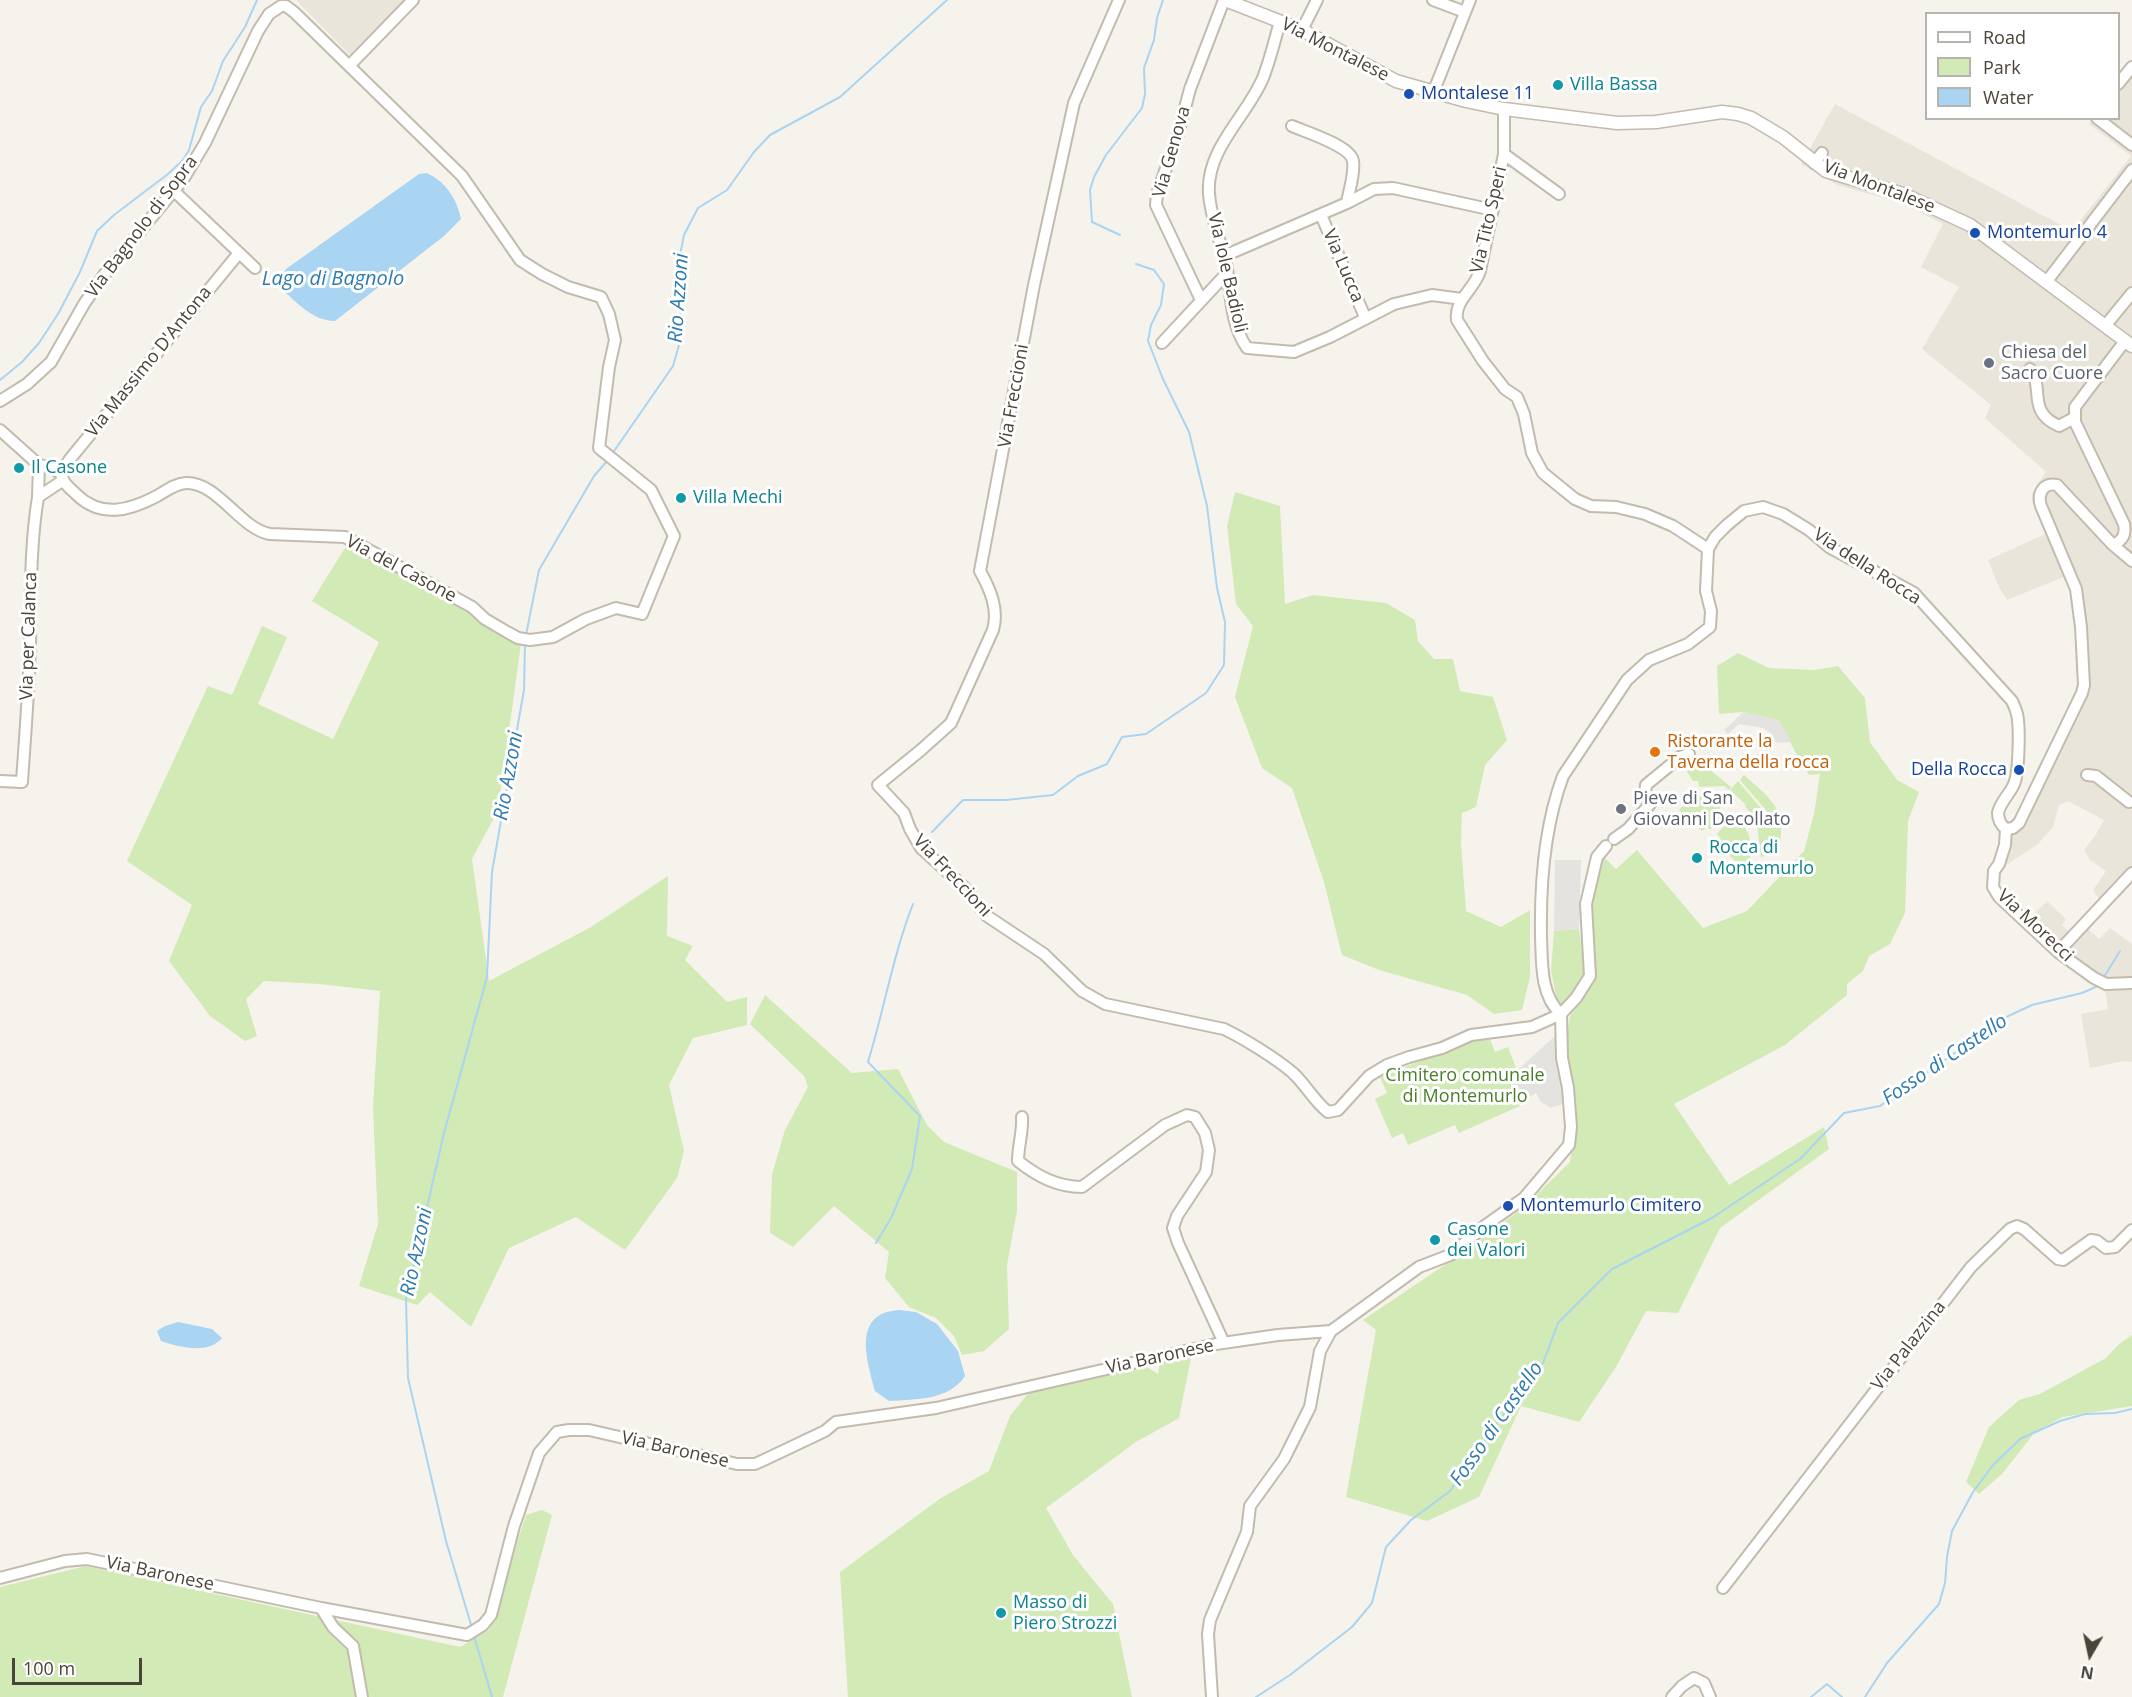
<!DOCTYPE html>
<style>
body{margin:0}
#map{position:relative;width:2132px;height:1697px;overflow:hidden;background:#f6f3ec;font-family:"Open Sans",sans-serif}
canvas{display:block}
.legend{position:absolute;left:1925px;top:12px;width:195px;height:108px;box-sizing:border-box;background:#fff;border:2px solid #b7b4b0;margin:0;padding:8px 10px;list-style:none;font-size:18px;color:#4b4439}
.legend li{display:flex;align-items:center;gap:12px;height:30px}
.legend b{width:30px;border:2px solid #b7b4b0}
.north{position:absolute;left:2060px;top:1625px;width:60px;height:60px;-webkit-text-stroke:4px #fff;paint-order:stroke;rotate:189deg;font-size:16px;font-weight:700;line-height:24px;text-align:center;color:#4b4439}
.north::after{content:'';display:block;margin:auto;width:21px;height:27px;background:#4b4439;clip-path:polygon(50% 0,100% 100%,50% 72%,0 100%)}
.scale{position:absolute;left:12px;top:1658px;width:130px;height:27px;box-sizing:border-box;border:3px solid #4b4439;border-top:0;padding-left:8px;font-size:18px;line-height:21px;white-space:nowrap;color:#4b4439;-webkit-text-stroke:4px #fff;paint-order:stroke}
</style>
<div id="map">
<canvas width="2132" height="1697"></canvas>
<ul class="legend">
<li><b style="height:8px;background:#fff"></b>Road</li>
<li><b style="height:16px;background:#d2eab5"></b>Park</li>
<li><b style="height:16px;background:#a9d4f2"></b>Water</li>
</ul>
<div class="north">N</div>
<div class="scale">100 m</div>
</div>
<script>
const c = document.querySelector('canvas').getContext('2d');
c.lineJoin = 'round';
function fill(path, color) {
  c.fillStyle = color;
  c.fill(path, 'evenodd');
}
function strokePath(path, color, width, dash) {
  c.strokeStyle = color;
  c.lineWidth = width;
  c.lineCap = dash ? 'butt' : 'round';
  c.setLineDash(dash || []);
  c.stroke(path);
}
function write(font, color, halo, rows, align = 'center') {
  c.font = font + ' "Open Sans",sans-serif';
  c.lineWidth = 6;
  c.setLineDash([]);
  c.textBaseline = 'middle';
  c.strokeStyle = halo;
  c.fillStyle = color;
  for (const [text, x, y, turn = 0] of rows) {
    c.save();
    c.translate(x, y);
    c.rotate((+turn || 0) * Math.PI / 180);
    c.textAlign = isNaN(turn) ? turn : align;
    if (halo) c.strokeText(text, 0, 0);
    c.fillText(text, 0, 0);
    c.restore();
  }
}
const residential = new Path2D(`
 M 296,0 L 408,0 L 350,55 Z
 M 2132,70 L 2132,878 L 2100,900 L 2093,890 L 2106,871 L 2090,860 L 2084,850 L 2095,836 L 2104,820 L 2068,801 L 2059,805 L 2053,827 L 2037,845 L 2003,867 L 2016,819 L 2071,714 L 2078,688 L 2077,610 L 2066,576 L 2007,600 L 1999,587 L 1988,560 L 2045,534 L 2032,501 L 2032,493 L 2046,472 L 1985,418 L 1991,405 L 1922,349 L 1959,287 L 1921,267 L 1943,224 L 1901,203 L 1837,185 L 1801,164 L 1835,104 L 2072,231 L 2131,156 L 2089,124 L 2093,119 L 2118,118 L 2119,87 Z
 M 2047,901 L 2066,919 L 2062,925 L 2071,934 L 2081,922 L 2099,939 L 2110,928 L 2132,944 L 2132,1062 L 2124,1061 L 2090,1068 L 2081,1014 L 2108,1009 L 2106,993 L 2022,926 Z`);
const green = new Path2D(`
 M 1235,492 L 1280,506 L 1285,604 L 1313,595 L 1386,603 L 1415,620 L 1418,641 L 1434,659 L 1453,659 L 1460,691 L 1493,697 L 1507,740 L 1485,765 L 1476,807 L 1462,813 L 1461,842 L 1466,911 L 1501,927 L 1530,910 L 1530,977 L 1522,1010 L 1494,1014 L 1467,995 L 1379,970 L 1342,955 L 1324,882 L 1292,788 L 1262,768 L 1235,697 L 1253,626 L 1236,604 L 1227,526 Z
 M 348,543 L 521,644 L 498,810 L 472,859 L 489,981 L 591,927 L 668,876 L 667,936 L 693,946 L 685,960 L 727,1002 L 747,997 L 747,1025 L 693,1038 L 669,1085 L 684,1151 L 677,1178 L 625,1250 L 576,1217 L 509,1248 L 471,1327 L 430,1292 L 417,1305 L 359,1286 L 378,1224 L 373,1107 L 380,991 L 320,984 L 264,981 L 246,999 L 257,1036 L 245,1041 L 210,1016 L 169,961 L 192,905 L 127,861 L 208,686 L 232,695 L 262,626 L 287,637 L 258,704 L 333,739 L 379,642 L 312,601 Z
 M 1738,653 L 1769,668 L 1814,670 L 1838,666 L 1865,698 L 1870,742 L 1897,780 L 1919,792 L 1908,821 L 1905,913 L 1890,944 L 1869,956 L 1863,971 L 1847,984 L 1847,995 L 1785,1045 L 1674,1104 L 1729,1185 L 1824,1127 L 1829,1149 L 1720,1228 L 1678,1313 L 1646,1311 L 1616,1367 L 1579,1422 L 1521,1406 L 1479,1497 L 1427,1521 L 1346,1497 L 1376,1330 L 1363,1320 L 1458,1256 L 1523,1208 L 1570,1162 L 1576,1114 L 1567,1057 L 1567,1035 L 1570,1016 L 1583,997 L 1595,973 L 1591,922 L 1592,888 L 1603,856 L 1616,869 L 1637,850 L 1703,928 L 1747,911 L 1804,851 L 1814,814 L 1820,774 L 1809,775 C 1797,758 1789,738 1778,720 L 1743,712 L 1719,714 L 1717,666 Z
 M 1700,762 L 1731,787 L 1729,790 L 1724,786 L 1699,787 L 1698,781 L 1693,781 L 1686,770 Z
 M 1744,775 C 1768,797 1786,806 1780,843 L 1761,858 L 1757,824 L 1770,815 L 1740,780 Z
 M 1738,781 L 1765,813 L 1756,820 L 1745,806 L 1746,805 L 1730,790 Z
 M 1705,795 L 1717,801 C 1724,813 1719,821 1710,830 L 1707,827 L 1702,831 L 1679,810 L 1689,799 Z
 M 1738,822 C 1753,828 1754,859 1746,871 L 1716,843 L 1720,838 L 1717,834 L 1723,827 Z
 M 1579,929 L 1585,976 L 1562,1007 L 1558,1005 L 1551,971 L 1554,931 Z
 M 765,995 L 852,1073 L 898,1069 L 927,1125 L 944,1142 L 1017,1172 L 1017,1211 L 1007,1265 L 1009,1329 L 984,1351 L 962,1355 L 954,1336 L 936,1318 L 909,1307 L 885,1278 L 889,1252 L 834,1206 L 793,1247 L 770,1233 L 772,1174 L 785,1130 L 808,1087 L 804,1076 L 750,1024 Z
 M 1488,1034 L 1495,1052 L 1508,1047 L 1516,1068 L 1506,1073 L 1520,1106 L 1459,1133 L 1455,1125 L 1408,1145 L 1403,1133 L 1392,1138 L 1375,1099 L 1387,1093 L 1380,1077 Z
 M 2132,1335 L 2132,1406 L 2063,1417 L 2035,1432 L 2002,1474 L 1979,1494 L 1966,1482 L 1989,1427 L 2019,1400 L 2040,1394 L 2106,1358 L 2118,1345 Z
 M 1192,1353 L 1179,1418 L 1136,1442 L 1046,1508 L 1073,1555 L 1113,1604 L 1132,1697 L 848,1697 L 840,1572 L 941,1498 L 989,1471 L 1010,1416 L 1030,1391 L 1140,1363 L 1158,1374 L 1160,1359 Z
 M 542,1510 L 552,1515 L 503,1697 L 0,1697 L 0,1587 L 86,1566 L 460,1647 L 489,1630 L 526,1515 Z`);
const parking = new Path2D(`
 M 1743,712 L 1779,720 L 1792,742 L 1776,743 L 1772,734 L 1763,728 L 1739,724 L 1728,734 L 1724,730 Z
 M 1555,860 L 1581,860 L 1579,929 L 1554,931 Z
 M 1556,1035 L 1563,1104 L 1551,1108 L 1541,1102 L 1536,1093 L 1521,1102 L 1511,1076 Z`);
const water = new Path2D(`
 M 427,173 C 446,182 457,199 461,219 L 444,236 L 335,321 C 312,321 296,301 280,288 L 279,279 L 286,269 L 419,174 Z
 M 899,1310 L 916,1312 L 937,1324 L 958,1351 L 965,1376 C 948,1401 916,1399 889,1401 L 875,1391 C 869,1367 854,1325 884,1313 C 888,1311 894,1311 899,1310 Z
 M 178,1322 L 212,1329 L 222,1338 C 208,1355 179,1347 161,1341 L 157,1331 L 165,1326 Z`);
const stream = new Path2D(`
 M 1120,235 L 1092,222 L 1090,190 L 1094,177 L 1106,155 L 1142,108 L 1145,94 L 1144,68 L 1154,40 L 1157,18 L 1163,0
 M 0,380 L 22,362 L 39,343 L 58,314 L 80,272 L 97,231 L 114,215 L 168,174 L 183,160 L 189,150 L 201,107 L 212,91 L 223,61 L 245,27 L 257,0
 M 612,454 L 673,366 L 679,345 L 681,316 L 676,275 L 684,235 L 698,208 L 727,190 L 754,152 L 770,135 L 840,97 L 947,0
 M 526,635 L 539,570 L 594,476 L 607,461
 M 932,832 L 963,800 L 1006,800 L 1053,795 L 1078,776 L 1107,764 L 1122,737 L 1146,734 L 1206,693 L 1224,665 L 1225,622 L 1217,588 L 1207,506 L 1189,432 L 1163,379 L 1148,341 L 1151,325 L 1161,305 L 1164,284 L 1154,270 L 1136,264
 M 2104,977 L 2120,951
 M 876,1243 L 891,1218 L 912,1169 L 920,1116 L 868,1062 C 884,1010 893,955 913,904
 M 472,1628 L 446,1541 L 408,1378 L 406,1299 L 444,1133 L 487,977 L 492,872 L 524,690 L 525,644
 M 474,1636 L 492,1697
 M 1256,1697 L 1290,1675 L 1352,1627 L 1372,1603 L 1386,1547 L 1411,1520 L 1450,1491 L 1508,1408 L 1543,1363 L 1558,1323 L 1612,1269 L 1712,1218 L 1800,1159 L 1844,1113 L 1880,1106 L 2004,1018 L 2032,1005 L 2082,993 L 2100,985
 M 1811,1697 L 1827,1684 L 1842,1697
 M 1865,1697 L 1887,1663 L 1939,1604 L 1945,1583 L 1947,1557 L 1952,1531 L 1973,1492 L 1993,1465 L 2020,1439 L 2060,1421 L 2085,1414 L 2115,1413 L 2132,1409`);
const minor = new Path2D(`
 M 1119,0 L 1074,103 L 1034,285 L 980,571 C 990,589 999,609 993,630 L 951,723 L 921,750 L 878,785 L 904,813 L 910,829 L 921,848 L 966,889 L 987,916 L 1044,954 L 1082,991 L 1105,1004 L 1224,1029 C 1243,1038 1277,1059 1293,1073 C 1306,1085 1314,1101 1328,1112 L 1338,1110 L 1369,1076 L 1387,1065 L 1409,1057 L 1442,1048 L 1471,1035 L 1532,1027 L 1561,1014 L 1576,998 L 1590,976 L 1586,904 L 1597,857 L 1606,846
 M 1433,0 L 1465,12
 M 1280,21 C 1275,40 1270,60 1263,78 C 1247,116 1206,149 1209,193 C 1210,216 1222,245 1227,269 C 1231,296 1231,325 1247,348 L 1294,352 L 1330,337 L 1394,304 L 1432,295 L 1462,299
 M 1302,30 L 1317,0
 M 349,66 L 413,0
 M 2118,84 L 2132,67
 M 1433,93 L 1470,0
 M 1504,109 L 1504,154 L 1480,271 C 1474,290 1454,300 1457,320 L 1483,361 L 1505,389 L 1517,397 L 1524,414 L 1532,453 L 1543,473 L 1575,499 L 1591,506 L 1616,507 L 1645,514 L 1673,526 L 1708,549
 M 2097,118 L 2132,145
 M 1292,126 C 1306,132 1351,146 1353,161 C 1355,174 1349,190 1347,203
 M 1504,154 L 1559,194
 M 1814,163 L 1822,153
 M 174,191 L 255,268
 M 1321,215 L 1365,317
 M 1224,256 L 1347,203 L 1374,189 L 1393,188 L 1493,210
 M 2047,281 L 2132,170
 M 1201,300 L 1156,205 L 1157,194 L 1178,134 L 1190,89 L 1224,0
 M 2105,326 L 2132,293
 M 1162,343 L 1227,273
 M 2030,369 C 2045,389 2026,411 2059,426 L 2074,418
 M 0,401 L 27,384 L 51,362 L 84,304 L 104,275 L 184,178 L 205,143 L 258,31 L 269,14 L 281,6
 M 0,430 L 39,465 L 49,467 L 61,473 C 62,483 70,488 77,495 C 101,518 129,511 157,496 C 166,491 174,484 186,483 C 218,482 240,529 270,534 L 345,537 L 472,607 L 485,619 L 507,632 L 518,638 L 530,640 L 553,637 L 586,619 L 616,608 L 642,614 L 674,536 L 651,490 L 599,448 L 609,367 L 615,340 L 609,314 L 601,297 L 568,287 L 542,274 L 520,260 L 462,176 L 294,12 L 286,6 L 281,6
 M 61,473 L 70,459 L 239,253
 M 38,497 L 39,465
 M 2113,545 C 2123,540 2126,535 2124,524 L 2075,422 L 2075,407 L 2125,341
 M 2087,775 L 2096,776 L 2129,802
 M 0,781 L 22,782 C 25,736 29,690 30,644 C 31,595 30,546 38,497 L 62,481
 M 2006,829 L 2013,828 L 2019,823 L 2082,693 L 2084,685 L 2081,627 L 2076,589 L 2041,506 C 2037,494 2043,482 2057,485 L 2113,545 L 2132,561
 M 2006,829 L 2005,845 L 1999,864 L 1994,871 L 1993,887 L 1999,897 L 2058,952 L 2094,978 L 2106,984 L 2132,983
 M 1614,839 L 1628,829 L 1651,803 L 1645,795 L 1646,785 L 1680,757 L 1689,754
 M 2058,952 L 2132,873
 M 1022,1117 C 1023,1132 1018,1146 1018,1161 C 1037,1176 1057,1187 1082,1187 L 1165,1125 L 1187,1115 L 1195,1117 L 1205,1133 L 1209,1150 L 1206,1172 L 1177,1216 L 1173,1228 L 1178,1243 L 1224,1343
 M 0,1578 L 65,1561 L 87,1559 L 321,1608 L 467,1635 L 483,1625 L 491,1615 L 514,1526 L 539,1453 L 557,1432 L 569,1430 L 589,1430 L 737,1464 L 755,1464 L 766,1459 L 825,1431 L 836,1422 L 936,1408 L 1216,1344 L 1278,1335 L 1331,1331
 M 1723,1588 L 1971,1267 L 2010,1229 L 2017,1226 L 2024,1229 L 2058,1259 L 2063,1260 L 2091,1240 L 2097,1241 L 2106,1248 L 2115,1247 L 2132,1230
 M 321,1608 L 333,1627 L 353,1646 L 362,1697
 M 1212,1697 L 1208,1634 L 1210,1620 L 1247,1532 L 1250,1506 L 1284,1459 L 1310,1407 L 1320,1351 L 1331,1331 L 1419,1267 L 1450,1255 L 1486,1225 L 1524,1198 L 1569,1145 L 1571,1127 L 1568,1088 L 1562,1058 L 1561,1014 C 1540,996 1542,961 1541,936 C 1540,882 1544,827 1563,776 L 1627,680 L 1649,660 L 1688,644 L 1710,627 L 1711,611 L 1706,591 L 1708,549 L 1715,537 L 1727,525 L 1744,511 L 1763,507 L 1783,514 L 1809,530 L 1829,547 L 1914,593 L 2012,701 C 2014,705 2016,710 2017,714 C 2020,727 2019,773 2014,784 C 2010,794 2000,802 1998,813 C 1998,819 2001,825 2006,829
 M 1672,1697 L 1682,1686 L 1694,1678 L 1704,1683 L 1710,1697`);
const tertiary = new Path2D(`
 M 1225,0 L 1302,30 L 1396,81 L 1466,101 L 1504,109 L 1617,123 L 1656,122 L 1722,112 L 1738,114 L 1751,118 L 1783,137 L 1826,171 L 1903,194 L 1970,225 L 2132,346`);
const markers = [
 [1558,85,6,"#0f9aa8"],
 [1409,94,6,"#1a4fb4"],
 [1975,233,6,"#1a4fb4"],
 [1989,363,6,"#6b7280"],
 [19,468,6,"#0f9aa8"],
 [681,498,6,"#0f9aa8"],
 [1655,752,6,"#e8710a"],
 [2019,770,6,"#1a4fb4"],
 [1621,809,6,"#6b7280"],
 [1697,858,6,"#0f9aa8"],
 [1508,1206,6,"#1a4fb4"],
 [1435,1240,6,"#0f9aa8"],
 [1001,1613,6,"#0f9aa8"]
];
const streetNames = [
 ["Via Montalese",1335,50,27],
 ["Via Genova",1172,152,-74],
 ["Via Montalese",1879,187,21],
 ["Via Tito Speri",1489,220,-77],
 ["Via Bagnolo di Sopra",142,227,-53],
 ["Via Lucca",1343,266,67],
 ["Via Iole Badioli",1227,273,77],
 ["Via Massimo D'Antona",149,362,-51],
 ["Via Freccioni",1014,396,-80],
 ["Via della Rocca",1867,567,33],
 ["Via del Casone",401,569,28],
 ["Via per Calanca",29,636,-88],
 ["Via Freccioni",952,876,47],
 ["Via Morecci",2035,926,43],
 ["Via Palazzina",1909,1346,-52],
 ["Via Baronese",1160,1357,-12],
 ["Via Baronese",675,1450,13],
 ["Via Baronese",160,1574,12]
];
const cultureNames = [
 ["Villa Bassa",1570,85],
 ["Il Casone",31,468],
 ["Villa Mechi",693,498],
 ["Rocca di",1709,848],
 ["Montemurlo",1709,869],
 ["Casone",1447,1230],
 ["dei Valori",1447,1251],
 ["Masso di",1013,1603],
 ["Piero Strozzi",1013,1624]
];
const transitNames = [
 ["Montalese 11",1421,94],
 ["Montemurlo 4",1987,233],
 ["Della Rocca",2007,770,"right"],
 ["Montemurlo Cimitero",1520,1206]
];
const worshipNames = [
 ["Chiesa del",2001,353],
 ["Sacro Cuore",2001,374],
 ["Pieve di San",1633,799],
 ["Giovanni Decollato",1633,820]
];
const foodNames = [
 ["Ristorante la",1667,742],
 ["Taverna della rocca",1667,763]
];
const parkNames = [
 ["Cimitero comunale",1465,1076],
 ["di Montemurlo",1465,1097]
];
const waterNames = [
 ["Lago di Bagnolo",333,279],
 ["Rio Azzoni",679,298,-86],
 ["Rio Azzoni",509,776,-80],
 ["Fosso di Castello",1945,1060,-34],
 ["Rio Azzoni",417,1252,-78],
 ["Fosso di Castello",1497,1424,-55]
];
fill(residential, '#eae5da');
fill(green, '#d2eab5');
fill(parking, '#e5e3e0');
fill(water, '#a9d4f2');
strokePath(stream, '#a9d4f2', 2);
strokePath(minor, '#c2bbae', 14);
strokePath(tertiary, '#c2bbae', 15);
strokePath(minor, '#fff', 10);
strokePath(tertiary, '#fff', 12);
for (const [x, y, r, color] of markers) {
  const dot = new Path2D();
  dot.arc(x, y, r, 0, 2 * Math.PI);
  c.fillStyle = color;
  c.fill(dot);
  strokePath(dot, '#fff', 2);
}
write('18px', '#4b4439', '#fff', streetNames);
write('18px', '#0d838f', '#fff', cultureNames, 'left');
write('18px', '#164399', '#fff', transitNames, 'left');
write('18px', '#5b616d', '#fff', worshipNames, 'left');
write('18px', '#c56008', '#fff', foodNames, 'left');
write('18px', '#4a7f2a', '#fff', parkNames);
write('italic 20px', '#2e7ab2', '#fff', waterNames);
</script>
